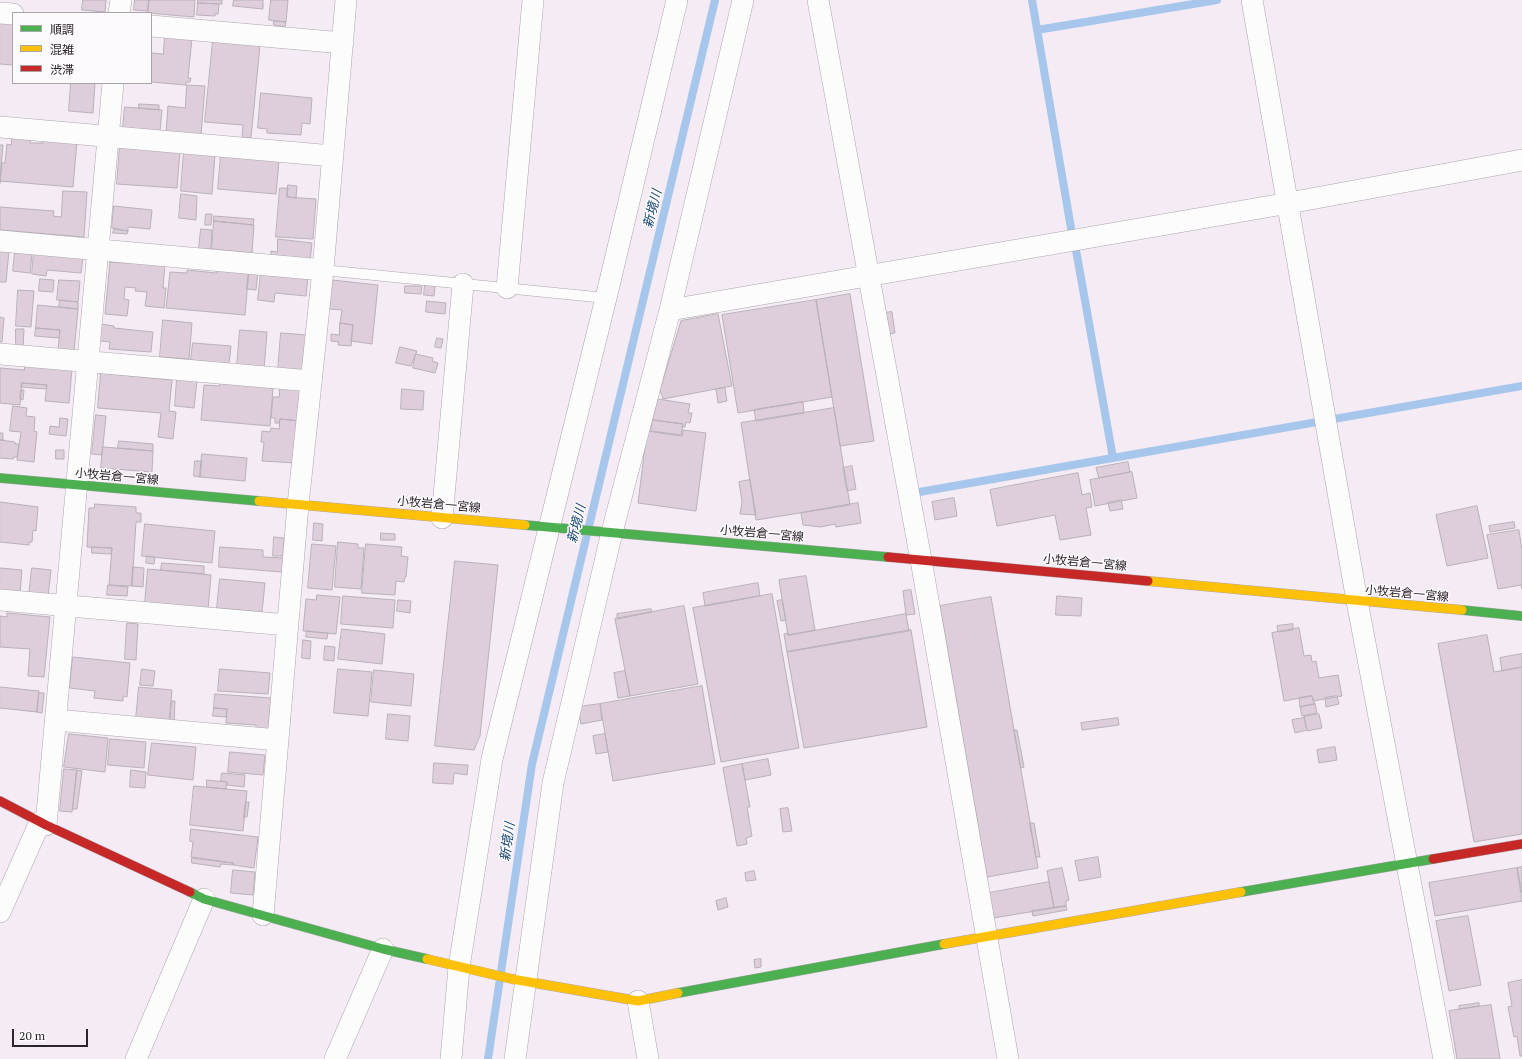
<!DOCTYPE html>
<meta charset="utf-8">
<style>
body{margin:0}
#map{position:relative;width:1522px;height:1059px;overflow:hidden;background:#f4ebf4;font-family:"PT Serif","Noto Sans JP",serif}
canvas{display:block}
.legend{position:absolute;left:12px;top:12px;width:140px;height:72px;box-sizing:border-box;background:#fdfafd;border:1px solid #a9a5a9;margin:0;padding:5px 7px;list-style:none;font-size:12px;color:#2c252b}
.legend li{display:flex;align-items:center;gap:8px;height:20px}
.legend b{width:20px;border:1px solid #a9a5a9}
.scale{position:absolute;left:12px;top:1029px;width:76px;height:18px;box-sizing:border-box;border:2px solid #2c252b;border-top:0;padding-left:5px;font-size:12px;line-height:14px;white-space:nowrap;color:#2c252b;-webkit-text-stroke:3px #fdfafd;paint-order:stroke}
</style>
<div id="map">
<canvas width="1522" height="1059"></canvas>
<ul class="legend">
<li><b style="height:5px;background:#4caf50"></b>順調</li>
<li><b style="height:5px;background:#ffc107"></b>混雑</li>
<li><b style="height:5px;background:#c62828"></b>渋滞</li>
</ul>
<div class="scale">20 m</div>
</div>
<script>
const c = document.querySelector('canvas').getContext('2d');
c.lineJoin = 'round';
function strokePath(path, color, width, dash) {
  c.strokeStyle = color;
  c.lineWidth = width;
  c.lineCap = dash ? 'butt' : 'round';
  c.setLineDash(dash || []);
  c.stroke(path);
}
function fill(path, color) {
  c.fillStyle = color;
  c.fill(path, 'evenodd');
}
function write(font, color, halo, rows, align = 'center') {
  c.font = font + ' "PT Serif","Noto Sans JP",serif';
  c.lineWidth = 3;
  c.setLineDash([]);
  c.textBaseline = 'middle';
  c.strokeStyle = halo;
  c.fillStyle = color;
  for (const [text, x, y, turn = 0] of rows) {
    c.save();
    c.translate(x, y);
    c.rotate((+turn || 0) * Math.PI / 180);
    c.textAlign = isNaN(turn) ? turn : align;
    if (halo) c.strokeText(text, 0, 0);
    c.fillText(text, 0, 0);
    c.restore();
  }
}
const stream = new Path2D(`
 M 1032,0 L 1071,228
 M 1037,30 L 1217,0
 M 1076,250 L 1113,458
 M 908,494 L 1522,386
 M 488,1059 L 532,764 L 715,0`);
const building = new Path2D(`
 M 83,0 L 106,0 L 105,12 L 82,10 Z
 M 135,0 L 149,0 L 148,11 L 134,10 Z
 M 149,0 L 195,0 L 194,17 L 148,13 Z
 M 198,0 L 222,0 L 222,4 L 198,3 Z
 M 234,0 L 263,0 L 263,9 L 233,6 Z
 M 271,0 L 288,0 L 286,22 L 269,20 Z
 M 198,3 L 219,4 L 218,14 L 215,14 L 215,16 L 197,15 Z
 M 274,21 L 286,22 L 285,27 L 274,25 Z
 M 0,22 L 13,23 L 13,65 L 0,64 Z
 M 165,36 L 192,38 L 188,78 L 191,78 L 190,82 L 186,82 L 186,85 L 151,82 L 151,53 L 163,54 Z
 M 213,41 L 260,45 L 251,138 L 242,137 L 243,125 L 205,122 Z
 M 71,83 L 95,83 L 93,113 L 69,111 Z
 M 187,85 L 205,86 L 201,135 L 166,132 L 168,106 L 185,108 Z
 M 261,93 L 312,98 L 310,124 L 302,123 L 301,135 L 267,133 L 267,129 L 258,128 Z
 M 139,104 L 159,105 L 159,110 L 139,108 Z
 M 125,107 L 162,110 L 160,131 L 123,128 Z
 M 12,136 L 31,138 L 30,143 L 43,143 L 43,138 L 77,141 L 73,187 L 0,181 L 2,163 L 5,163 L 7,144 L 11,145 Z
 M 0,145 L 3,145 L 0,183 Z
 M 120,146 L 180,151 L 177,188 L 117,184 Z
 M 184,151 L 215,154 L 212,194 L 181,191 Z
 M 221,155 L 279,160 L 276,194 L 218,189 Z
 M 288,185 L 297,186 L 296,198 L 287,197 Z
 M 280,188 L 288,188 L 287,197 L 316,199 L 313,239 L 276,237 Z
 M 63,191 L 87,192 L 84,237 L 0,230 L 0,207 L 54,211 L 53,216 L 61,217 Z
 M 181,194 L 197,196 L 196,220 L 179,218 Z
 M 114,206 L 152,210 L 150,229 L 128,227 L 128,231 L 112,228 Z
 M 206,214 L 212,214 L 211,225 L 205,225 Z
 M 214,216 L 254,219 L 253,225 L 214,221 Z
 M 214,221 L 254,225 L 252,253 L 212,249 Z
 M 114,229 L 128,231 L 127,234 L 113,233 Z
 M 201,229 L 212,230 L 211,249 L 199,249 Z
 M 278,239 L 312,243 L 310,262 L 271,257 L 271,251 L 277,252 Z
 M 0,250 L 9,251 L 6,282 L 0,282 Z
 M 15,252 L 32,254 L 30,273 L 13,271 Z
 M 34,252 L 83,257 L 81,273 L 47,270 L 46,276 L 32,274 Z
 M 127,260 L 165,263 L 163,288 L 166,288 L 164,308 L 145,306 L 147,292 L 135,291 L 136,288 L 125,287 L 124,299 L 129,300 L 127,316 L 105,314 L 110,262 L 126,263 Z
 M 217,268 L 249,270 L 245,315 L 166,308 L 170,272 L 187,273 L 187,270 L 216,273 Z
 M 249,270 L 258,271 L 256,290 L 247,289 Z
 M 261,272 L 308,276 L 306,296 L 275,293 L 274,302 L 258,300 Z
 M 40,279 L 54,280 L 53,292 L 39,291 Z
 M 59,280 L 80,281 L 78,302 L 57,300 Z
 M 332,280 L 378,285 L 372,344 L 351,341 L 353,325 L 340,323 L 342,310 L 330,309 Z
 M 425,285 L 435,286 L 434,296 L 424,295 Z
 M 405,286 L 422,286 L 421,294 L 405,293 Z
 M 18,290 L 34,291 L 31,327 L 16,326 Z
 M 850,294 L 874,441 L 840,446 L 816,300 Z
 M 60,300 L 78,302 L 78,309 L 59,307 Z
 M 816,300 L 832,397 L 738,413 L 722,315 Z
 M 427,301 L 446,303 L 445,314 L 426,312 Z
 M 38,305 L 78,309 L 74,352 L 58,351 L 60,330 L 36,328 Z
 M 892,312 L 895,333 L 887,334 L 884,313 Z
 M 718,314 L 732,386 L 663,399 L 660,390 L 681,321 Z
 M 0,317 L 4,318 L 2,342 L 0,342 Z
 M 163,320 L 192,323 L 189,359 L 160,357 Z
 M 340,323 L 353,325 L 351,346 L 338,345 L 339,342 L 331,341 L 331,334 L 339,335 Z
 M 101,324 L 114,326 L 114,328 L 153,332 L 151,352 L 109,349 L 110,342 L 100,341 Z
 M 36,328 L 60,330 L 59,338 L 35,336 Z
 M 16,329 L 24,329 L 23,348 L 16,347 Z
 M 240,330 L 267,332 L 264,369 L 237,367 Z
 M 281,333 L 307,335 L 303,373 L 278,371 Z
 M 437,338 L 443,339 L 441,348 L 435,347 Z
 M 193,343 L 231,346 L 229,364 L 191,360 Z
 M 400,347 L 417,351 L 411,366 L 396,363 Z
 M 416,354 L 433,358 L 432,361 L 438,363 L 435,373 L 413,368 Z
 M 25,365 L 72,369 L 69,403 L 45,401 L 47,385 L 22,383 L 20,405 L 0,403 L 0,368 L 24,370 Z
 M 101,373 L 172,380 L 169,411 L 176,412 L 173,439 L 158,437 L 161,413 L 98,408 Z
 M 177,379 L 197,381 L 194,408 L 175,406 Z
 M 22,383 L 47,385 L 46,389 L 21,387 Z
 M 220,383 L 273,388 L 270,426 L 201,420 L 204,385 L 219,386 Z
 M 280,388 L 302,389 L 300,421 L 280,419 L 279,423 L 275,423 L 275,418 L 271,418 L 273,397 L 279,397 Z
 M 725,388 L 727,401 L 718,403 L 716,389 Z
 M 402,389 L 424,391 L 423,410 L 401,409 Z
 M 21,390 L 24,390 L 23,400 L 20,399 Z
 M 658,399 L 690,404 L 688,413 L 692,413 L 690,423 L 686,422 L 685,427 L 682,427 L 683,424 L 653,420 Z
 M 803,402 L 804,413 L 756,421 L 754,410 Z
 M 13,406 L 27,408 L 26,416 L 35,417 L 34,431 L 37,432 L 34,462 L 17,460 L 21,432 L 10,431 Z
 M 834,408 L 850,505 L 756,520 L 741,423 Z
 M 96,415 L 106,416 L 102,455 L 92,454 Z
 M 60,418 L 68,419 L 66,436 L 49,434 L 50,426 L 59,427 Z
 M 280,419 L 300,421 L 296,463 L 262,461 L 264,442 L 261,442 L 262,431 L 270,432 L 271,428 L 279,429 Z
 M 653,420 L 683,424 L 681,435 L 651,431 Z
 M 683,430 L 706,433 L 696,511 L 638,503 L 647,431 L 682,436 Z
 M 0,433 L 3,433 L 3,440 L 0,440 Z
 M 0,440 L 15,442 L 15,444 L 19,444 L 17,457 L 14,457 L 13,459 L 0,458 Z
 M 119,441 L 153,444 L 153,451 L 118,448 Z
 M 103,447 L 153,451 L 152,472 L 101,468 Z
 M 56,450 L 64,450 L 64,459 L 56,459 Z
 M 202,454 L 247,458 L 245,481 L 200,477 Z
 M 195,461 L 202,461 L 200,477 L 194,476 Z
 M 1128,462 L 1130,472 L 1099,478 L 1096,468 Z
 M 852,466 L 856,489 L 847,491 L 843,468 Z
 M 1132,472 L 1137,498 L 1095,506 L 1090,480 Z
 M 1078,473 L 1082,495 L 1090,493 L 1092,507 L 1086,508 L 1091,535 L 1060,540 L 1055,515 L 997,526 L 990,490 Z
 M 750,480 L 756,515 L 740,514 L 742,502 L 739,482 Z
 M 954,498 L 957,516 L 935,520 L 932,502 Z
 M 1121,500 L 1123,509 L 1110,511 L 1108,503 Z
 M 0,502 L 38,507 L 36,531 L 33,530 L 32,542 L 29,542 L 29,545 L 0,542 Z
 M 858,503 L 861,523 L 836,527 L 835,524 L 821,527 L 803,525 L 801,513 Z
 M 95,504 L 136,507 L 136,513 L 141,513 L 141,522 L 136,522 L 132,586 L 109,585 L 112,548 L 87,547 L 89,508 L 94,508 Z
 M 1477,506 L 1488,558 L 1447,566 L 1436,515 Z
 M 1514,522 L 1515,528 L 1490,532 L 1489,526 Z
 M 314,523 L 323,524 L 322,541 L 313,540 Z
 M 145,524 L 215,531 L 212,563 L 142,556 Z
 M 1519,530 L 1522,551 L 1522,589 L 1521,585 L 1498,589 L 1487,535 Z
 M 381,533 L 395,534 L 395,540 L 381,540 Z
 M 274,537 L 284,538 L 283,556 L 273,556 Z
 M 338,542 L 358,544 L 358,548 L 364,548 L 361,589 L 335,587 Z
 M 312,544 L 336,546 L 332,590 L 308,588 Z
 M 366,544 L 402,547 L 401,556 L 408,557 L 406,577 L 405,577 L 404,582 L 396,581 L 395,595 L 362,593 Z
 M 92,547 L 112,548 L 111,554 L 92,553 Z
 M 220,547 L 263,550 L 263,557 L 283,558 L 282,572 L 219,567 Z
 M 147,556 L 155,557 L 154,564 L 146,563 Z
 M 455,561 L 498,565 L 480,736 L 474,750 L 435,746 Z
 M 162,563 L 204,566 L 204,574 L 161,570 Z
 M 133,567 L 144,568 L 143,587 L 132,586 Z
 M 0,568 L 22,570 L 20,593 L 0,591 Z
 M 32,568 L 51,570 L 48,597 L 29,595 Z
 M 148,569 L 211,575 L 208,610 L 145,604 Z
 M 806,576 L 815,630 L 788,635 L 779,580 Z
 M 220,579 L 265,583 L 262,612 L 217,608 Z
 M 758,583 L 760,596 L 705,606 L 703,593 Z
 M 108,585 L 128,587 L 127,596 L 107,595 Z
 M 911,590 L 915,614 L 906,615 L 903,591 Z
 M 772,594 L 799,748 L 721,762 L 693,608 Z
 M 317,595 L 340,597 L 336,634 L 303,631 L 306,599 L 316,600 Z
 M 343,596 L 395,600 L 393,628 L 341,624 Z
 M 1057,596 L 1082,598 L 1081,616 L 1056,615 Z
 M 991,597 L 1038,868 L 987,877 L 940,606 Z
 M 398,600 L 411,601 L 410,613 L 397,611 Z
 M 782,600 L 786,620 L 781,621 L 777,601 Z
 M 684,606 L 698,684 L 630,696 L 615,619 Z
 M 651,609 L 652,612 L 617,619 L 617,614 Z
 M 7,613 L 50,617 L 44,677 L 28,676 L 30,649 L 0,647 L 0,616 L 7,617 Z
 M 906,614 L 909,631 L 787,652 L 784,634 L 788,633 L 788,635 Z
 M 127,623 L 138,624 L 136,660 L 125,659 Z
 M 1293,624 L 1293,630 L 1278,632 L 1277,626 Z
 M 1299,628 L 1304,656 L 1311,655 L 1312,662 L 1316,661 L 1319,678 L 1338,675 L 1342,696 L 1313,701 L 1312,696 L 1284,701 L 1272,633 Z
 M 342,629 L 385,634 L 382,664 L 338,659 Z
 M 911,630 L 927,727 L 804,748 L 787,652 Z
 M 307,631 L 328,633 L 327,639 L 306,637 Z
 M 1487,635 L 1494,672 L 1522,667 L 1522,834 L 1474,842 L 1438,644 Z
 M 303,640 L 311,641 L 310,659 L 302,658 Z
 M 325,646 L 335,647 L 334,661 L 324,660 Z
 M 1522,654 L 1522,667 L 1502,671 L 1500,658 Z
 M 73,657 L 130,663 L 127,697 L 123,696 L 123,701 L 94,698 L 95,691 L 70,688 Z
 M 142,669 L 155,671 L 153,686 L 140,685 Z
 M 220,669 L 270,673 L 268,694 L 218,691 Z
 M 338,669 L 372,672 L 368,716 L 334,713 Z
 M 374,670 L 414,674 L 411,706 L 371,702 Z
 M 625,671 L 630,696 L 618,698 L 614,673 Z
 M 702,686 L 715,764 L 613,781 L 600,704 Z
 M 0,687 L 39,691 L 37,712 L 0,708 Z
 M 139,687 L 172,690 L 169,722 L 136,719 Z
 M 39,693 L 44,693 L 42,713 L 37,712 Z
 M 215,694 L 271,698 L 268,732 L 256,731 L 256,725 L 226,723 L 227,709 L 214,708 Z
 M 1312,696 L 1315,704 L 1300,707 L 1299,698 Z
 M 1337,696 L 1339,704 L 1326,707 L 1325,698 Z
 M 172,701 L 175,701 L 174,724 L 170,724 Z
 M 600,704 L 602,720 L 581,724 L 578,707 Z
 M 1315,704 L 1317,713 L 1302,716 L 1300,707 Z
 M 214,708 L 227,709 L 226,717 L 213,716 Z
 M 388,714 L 410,716 L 408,741 L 386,739 Z
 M 1319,714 L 1322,728 L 1307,731 L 1304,717 Z
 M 1118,718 L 1119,725 L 1082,730 L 1081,723 Z
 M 1304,718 L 1307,730 L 1295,733 L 1292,720 Z
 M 1014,730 L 1017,730 L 1024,767 L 1021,768 Z
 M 69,734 L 108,738 L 105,772 L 64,767 Z
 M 605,734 L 608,752 L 596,754 L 593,736 Z
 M 110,739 L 146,742 L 144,768 L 108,765 Z
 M 152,743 L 196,747 L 193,780 L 148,775 Z
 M 1335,747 L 1337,760 L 1319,763 L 1317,750 Z
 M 230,752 L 265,755 L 263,775 L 228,772 Z
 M 768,759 L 771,775 L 745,780 L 742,764 Z
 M 434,763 L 468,765 L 467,775 L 454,773 L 453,784 L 433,783 Z
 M 742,764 L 750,807 L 747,807 L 752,836 L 746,838 L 747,844 L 737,846 L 723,768 Z
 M 64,769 L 77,770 L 72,812 L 60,811 Z
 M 77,770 L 82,771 L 77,809 L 73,809 Z
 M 131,770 L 146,772 L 145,788 L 130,787 Z
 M 222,773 L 245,775 L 244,787 L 227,785 L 227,782 L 221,781 Z
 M 207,780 L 227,782 L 226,789 L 207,787 Z
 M 194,786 L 247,791 L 243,831 L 190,825 Z
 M 246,802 L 249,802 L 247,817 L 244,817 Z
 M 788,808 L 792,831 L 783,832 L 780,809 Z
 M 1030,823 L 1034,823 L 1040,857 L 1036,857 Z
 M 191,829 L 258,837 L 254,868 L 233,865 L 233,863 L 191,857 L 193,842 L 190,841 Z
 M 1098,857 L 1101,877 L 1079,881 L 1075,861 Z
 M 192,858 L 233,863 L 233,865 L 221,864 L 220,867 L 192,863 Z
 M 1522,867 L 1522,893 L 1517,868 Z
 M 1062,868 L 1069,900 L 1066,901 L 1066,906 L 1054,908 L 1047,871 Z
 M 1517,868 L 1522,901 L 1435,916 L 1429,883 Z
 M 233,870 L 255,872 L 253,895 L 231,893 Z
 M 754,871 L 756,880 L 746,881 L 745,873 Z
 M 1049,882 L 1054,908 L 993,918 L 989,893 Z
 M 726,898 L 728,907 L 718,910 L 716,901 Z
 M 1066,906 L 1067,910 L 1033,916 L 1032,911 Z
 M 1468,916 L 1481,985 L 1449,991 L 1436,921 Z
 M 761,959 L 761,967 L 755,968 L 754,960 Z
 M 1522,980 L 1522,1056 L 1520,1056 L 1517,1036 L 1514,1037 L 1508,1007 L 1512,1006 L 1508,983 Z
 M 1479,1003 L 1479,1006 L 1459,1009 L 1459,1006 Z
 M 1491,1005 L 1500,1059 L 1457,1059 L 1449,1011 Z`);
const lane = new Path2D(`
 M 323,270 L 606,298`);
const street = new Path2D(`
 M 818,0 L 921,560 L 1008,1059
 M 1252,0 L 1357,601 L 1444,1059
 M 0,13 L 13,14
 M 119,13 L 121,0
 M 151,26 L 343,43
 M 0,127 L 333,156
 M 0,241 L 323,270
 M 507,288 L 533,0
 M 670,310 L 1289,203 L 1522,160
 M 0,354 L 311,381
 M 442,518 L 463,284
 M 0,600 L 288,625
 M 56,720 L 278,740
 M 46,825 L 113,83
 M 0,912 L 40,822
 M 263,915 L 298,505 L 323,270 L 346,0
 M 638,1001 L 648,1059
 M 136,1059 L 204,899
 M 335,1059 L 383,949
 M 451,1059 L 459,967 L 492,759 L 606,298 L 677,0
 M 515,1059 L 553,783 L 612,532 L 670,310 L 743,0`);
const fast = new Path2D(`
 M 0,478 L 259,501
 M 525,525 L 888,557
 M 1462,610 L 1522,616
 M 190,892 L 204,899 L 383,949 L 427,959
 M 1241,892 L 1433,859
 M 678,993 L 944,944`);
const slow = new Path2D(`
 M 259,501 L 525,525
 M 1148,581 L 1462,610
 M 944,944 L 1241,892
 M 427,959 L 512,979 L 638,1001 L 678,993`);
const jam = new Path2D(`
 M 888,557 L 1148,581
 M 0,801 L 46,825 L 190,892
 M 1433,859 L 1522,844`);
const streetNames = [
 ["小牧岩倉一宮線",117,477,5],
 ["小牧岩倉一宮線",439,505,5],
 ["小牧岩倉一宮線",762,534,5],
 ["小牧岩倉一宮線",1085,563,5],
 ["小牧岩倉一宮線",1407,594,5]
];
const waterNames = [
 ["新境川",653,209,-76],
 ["新境川",577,524,-76],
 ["新境川",508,842,-82]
];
strokePath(stream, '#a7c6eb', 8);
fill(building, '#decedb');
strokePath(building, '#b8b1b7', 1);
strokePath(lane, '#ada6ad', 11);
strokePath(street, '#ada6ad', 22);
strokePath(fast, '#ada6ad', 10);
strokePath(slow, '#ada6ad', 10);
strokePath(jam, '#ada6ad', 10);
strokePath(lane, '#fdfcfd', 10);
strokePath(street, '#fdfcfd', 21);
strokePath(fast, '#4caf50', 9);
strokePath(slow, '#ffc107', 9);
strokePath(jam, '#c62828', 9);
write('12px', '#2c252b', '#fdfafd', streetNames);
write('italic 13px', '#164876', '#fdfafd', waterNames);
</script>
